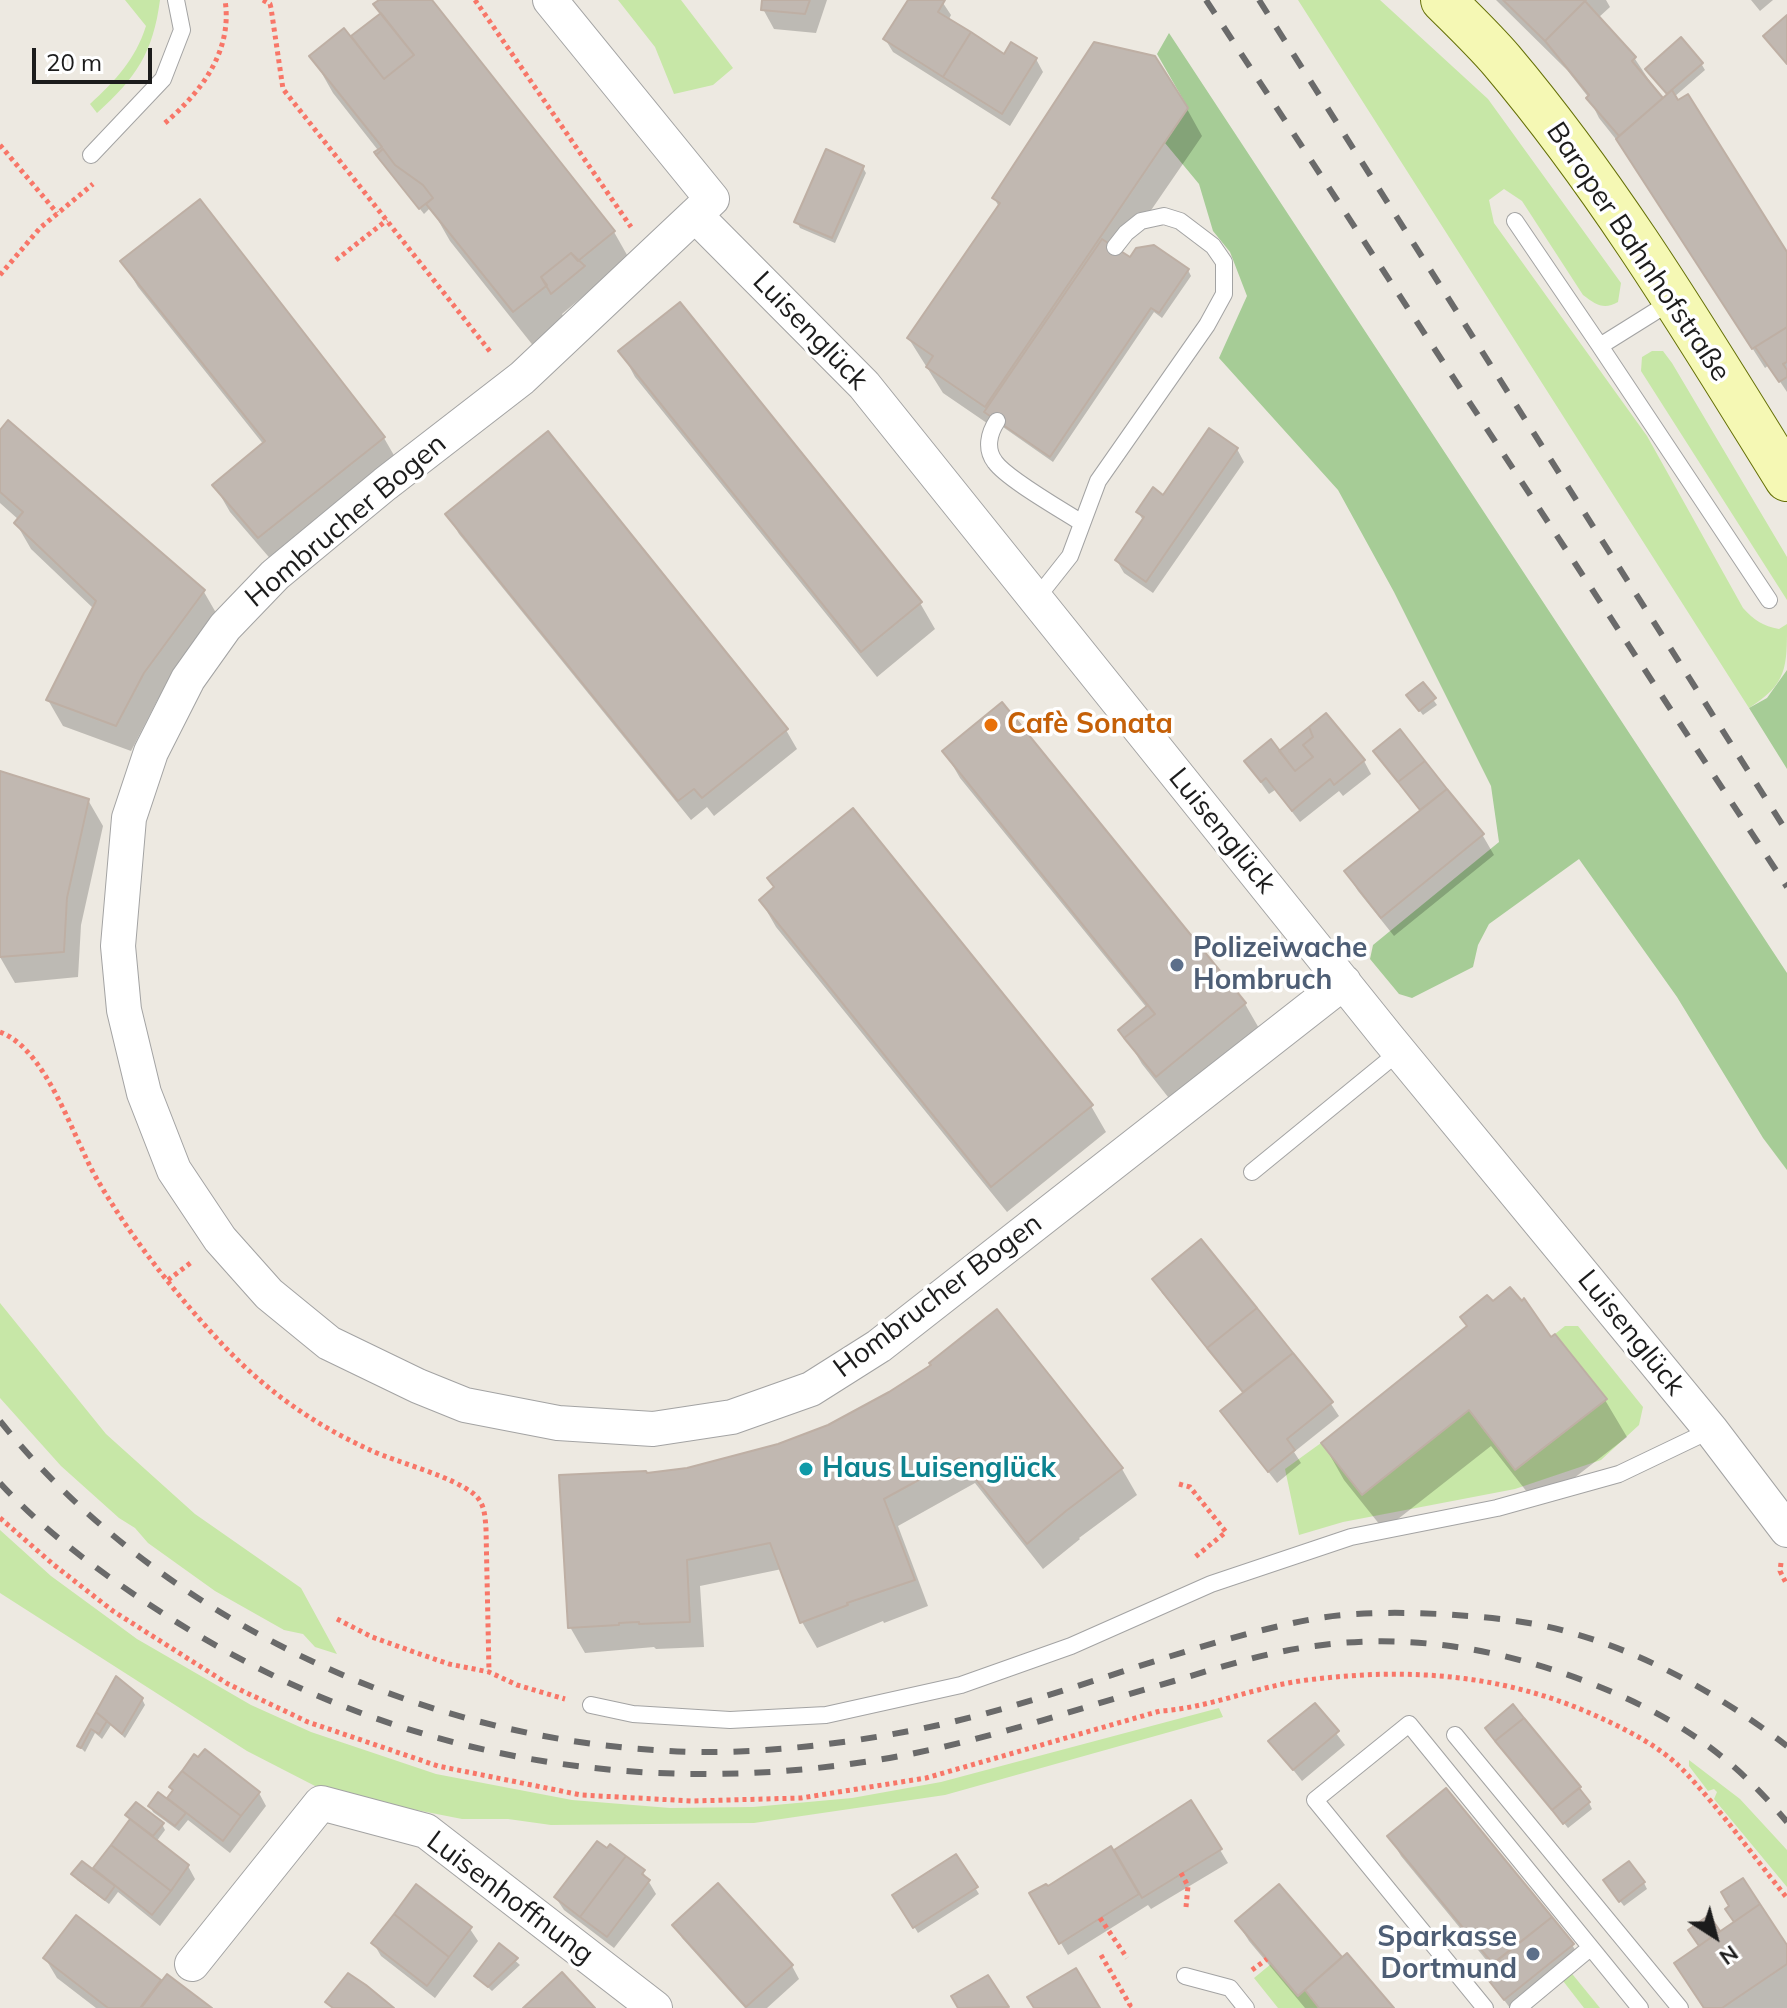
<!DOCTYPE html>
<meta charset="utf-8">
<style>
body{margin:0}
#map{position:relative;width:1787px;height:2008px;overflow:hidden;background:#ede9e1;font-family:Mulish,sans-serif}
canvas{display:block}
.north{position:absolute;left:1675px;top:1896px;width:80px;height:80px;-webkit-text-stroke:6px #fff;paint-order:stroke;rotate:144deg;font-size:22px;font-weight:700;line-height:32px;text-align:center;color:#1c1c1c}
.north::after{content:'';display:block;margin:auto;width:28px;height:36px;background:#1c1c1c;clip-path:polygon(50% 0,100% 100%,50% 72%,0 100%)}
.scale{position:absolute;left:32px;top:48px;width:120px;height:36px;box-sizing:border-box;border:4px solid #1c1c1c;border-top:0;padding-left:10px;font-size:24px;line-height:28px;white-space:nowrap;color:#1c1c1c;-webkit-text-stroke:6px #fff;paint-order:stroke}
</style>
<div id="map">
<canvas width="1787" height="2008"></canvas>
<div class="north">N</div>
<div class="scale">20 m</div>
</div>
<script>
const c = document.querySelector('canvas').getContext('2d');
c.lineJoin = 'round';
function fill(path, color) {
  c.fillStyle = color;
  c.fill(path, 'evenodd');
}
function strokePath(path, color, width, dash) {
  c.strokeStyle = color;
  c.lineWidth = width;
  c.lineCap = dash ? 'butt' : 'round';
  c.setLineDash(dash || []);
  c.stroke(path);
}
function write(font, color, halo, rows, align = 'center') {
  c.font = font + ' Mulish,sans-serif';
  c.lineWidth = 7;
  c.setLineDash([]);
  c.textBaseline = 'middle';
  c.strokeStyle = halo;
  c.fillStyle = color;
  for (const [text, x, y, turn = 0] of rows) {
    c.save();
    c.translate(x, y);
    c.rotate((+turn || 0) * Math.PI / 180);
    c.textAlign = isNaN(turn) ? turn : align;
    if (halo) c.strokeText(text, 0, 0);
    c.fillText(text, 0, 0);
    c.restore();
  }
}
const grass = new Path2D(`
 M 125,0 L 160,0 C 153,53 136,78 97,113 L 90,104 C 116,80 135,60 146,26 Z
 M 618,0 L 681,0 L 733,68 L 713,85 L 674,94 L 655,47 Z
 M 1298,0 L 1380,0 L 1488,99 L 1621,283 L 1618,302 C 1604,310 1596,305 1583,295 L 1522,201 L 1504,189 L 1489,200 L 1494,223 L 1647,436 L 1743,608 C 1754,620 1763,626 1779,629 L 1787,624 C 1787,668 1787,684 1749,708 Z
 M 1652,351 L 1663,351 L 1672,363 L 1787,557 L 1787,600 L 1641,371 L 1642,357 Z
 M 0,1303 L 106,1434 L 195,1514 L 301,1588 L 337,1654 L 315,1647 L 303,1634 L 284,1630 L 215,1591 L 148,1543 L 135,1528 L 119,1518 L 61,1466 L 0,1398 Z
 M 1565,1326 L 1578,1326 L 1643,1407 L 1639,1425 L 1601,1460 L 1515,1489 L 1343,1522 L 1299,1535 L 1285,1469 L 1321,1443 L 1362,1495 L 1469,1410 L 1516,1470 L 1607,1399 L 1555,1334 Z
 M 0,1530 L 51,1576 L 137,1639 L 251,1705 L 311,1732 L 436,1774 L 572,1800 L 670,1808 L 753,1807 L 852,1798 L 941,1782 L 1219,1708 L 1223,1717 L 945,1795 L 754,1823 L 551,1825 L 508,1819 L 462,1819 L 376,1802 L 317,1787 L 247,1751 L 0,1593 Z
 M 1689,1760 L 1740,1799 L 1787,1850 L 1787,1887 L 1714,1799 L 1717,1792 L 1714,1789 L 1708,1791 L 1689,1766 Z
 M 1271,1964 L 1297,1996 L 1305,1990 L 1319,2008 L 1278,2008 L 1254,1978 Z
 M 1569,1970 L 1600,2008 L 1584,2008 L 1560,1977 Z`);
const forest = new Path2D(`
 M 1169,33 L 1787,973 L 1787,1170 L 1763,1138 L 1677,997 L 1579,859 L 1489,924 L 1478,945 L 1473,967 L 1412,998 L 1399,994 L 1370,959 L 1373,945 L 1499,842 L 1491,786 L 1394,592 L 1338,490 L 1219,358 L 1247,296 L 1230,252 L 1213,231 L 1199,184 L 1165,143 L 1188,108 L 1157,54 Z
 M 1787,670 L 1787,769 L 1749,708 L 1767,698 Z`);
const shadow = new Path2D(`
 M 382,0 L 429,0 L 614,232 L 635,269 L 593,288 L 562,314 L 567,323 L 535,348 L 450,241 L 434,213 L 429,209 L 424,214 L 382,161 L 381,154 L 333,93 L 312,56 L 350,39 L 382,15 ZM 352,41 L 357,41 L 371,59 L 368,61 Z
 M 764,0 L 827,0 L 816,33 L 774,29 L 763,9 Z
 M 910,0 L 941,0 L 951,15 L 948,21 L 1005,56 L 1036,59 L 1043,72 L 1010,126 L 893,52 L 885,39 Z
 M 1496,0 L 1606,0 L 1610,7 L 1598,18 L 1635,59 L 1663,101 L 1669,96 L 1651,75 L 1681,40 L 1702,65 L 1705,70 L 1674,97 L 1787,256 L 1787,392 L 1769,365 L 1765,368 L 1630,157 L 1599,118 L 1589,98 L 1567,70 Z
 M 1751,0 L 1773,0 L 1760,11 Z
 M 1187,109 L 1202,136 L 1121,254 L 1131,260 L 1188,270 L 1191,276 L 1162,318 L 1154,312 L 1053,462 L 1003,427 L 1000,432 L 943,393 L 909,339 L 999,207 L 994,198 Z
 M 863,168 L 866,173 L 835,243 L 800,228 L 797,222 Z
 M 200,202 L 384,438 L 399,464 L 274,563 L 230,512 L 215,486 L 264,445 L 138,287 L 123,262 Z
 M 621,351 L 920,603 L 935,629 L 877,677 L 635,377 Z
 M 0,433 L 204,592 L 219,618 L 158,699 L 131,751 L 63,726 L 48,700 L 94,609 L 31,549 L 16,523 L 19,520 L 0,503 Z
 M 1237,449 L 1244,462 L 1153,593 L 1124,573 L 1117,561 L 1144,522 L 1138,512 L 1164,498 Z
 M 448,515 L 786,730 L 797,749 L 714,816 L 707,807 L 691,820 L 459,534 Z
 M 1422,684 L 1437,705 L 1423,715 L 1412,701 Z
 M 1002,705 L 1245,1004 L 1260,1030 L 1172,1102 L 1142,1064 L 1130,1044 L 1147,1008 L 960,778 L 945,752 Z
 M 1400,732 L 1483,836 L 1494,855 L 1394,936 L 1358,891 L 1346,872 L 1422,811 L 1379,757 Z
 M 1279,754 L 1364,761 L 1371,774 L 1343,796 L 1339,791 L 1300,822 L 1275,790 L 1269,794 L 1246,762 Z
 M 0,774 L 88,800 L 103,826 L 81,925 L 78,977 L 15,983 L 0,957 Z
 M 761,901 L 1091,1106 L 1106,1132 L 1007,1212 L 776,927 Z
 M 1201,1242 L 1331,1404 L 1339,1416 L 1294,1452 L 1301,1463 L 1277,1483 L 1222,1412 L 1244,1394 L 1162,1293 L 1154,1280 Z
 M 997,1312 L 1122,1469 L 1137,1495 L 1079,1538 L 1080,1539 L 1043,1569 L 975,1483 L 898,1526 L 928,1606 L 884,1623 L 883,1621 L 817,1648 L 802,1622 L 782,1569 L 700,1586 L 704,1647 L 656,1649 L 654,1647 L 585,1653 L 570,1627 L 646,1475 L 687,1470 L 779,1446 L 829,1427 L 890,1394 L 933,1366 Z
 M 1468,1327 L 1551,1340 L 1605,1400 L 1627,1437 L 1538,1506 L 1491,1446 L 1384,1530 L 1344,1480 L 1323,1443 Z
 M 116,1679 L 142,1699 L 145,1705 L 125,1738 L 111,1725 L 102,1739 L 95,1733 L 85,1752 L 79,1746 Z
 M 1315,1706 L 1345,1745 L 1302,1781 L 1271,1742 Z
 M 1491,1734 L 1589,1803 L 1592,1809 L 1568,1828 Z
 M 259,1793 L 266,1806 L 230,1853 L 188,1820 L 179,1831 L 153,1812 L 150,1806 L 173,1806 L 169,1798 Z
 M 1191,1802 L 1228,1863 L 1151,1909 L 1148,1905 L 1068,1955 L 1032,1894 L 1113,1853 Z
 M 128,1815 L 162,1824 L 165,1830 L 156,1842 L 188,1866 L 195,1879 L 160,1926 L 118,1892 L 109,1904 L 77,1880 L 74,1874 L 101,1877 L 95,1868 L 131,1821 Z
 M 1390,1837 L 1572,1945 L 1580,1957 L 1517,2008 L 1510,2008 L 1484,1973 L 1492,1967 L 1401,1856 Z
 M 607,1851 L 643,1872 L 656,1894 L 614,1948 L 564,1910 L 556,1898 Z
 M 956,1857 L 979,1894 L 918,1933 L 895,1895 Z
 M 1644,1883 L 1647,1889 L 1624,1906 L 1609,1887 Z
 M 1279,1887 L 1340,1960 L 1391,2008 L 1305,2008 L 1249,1941 L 1237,1922 Z
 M 76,1917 L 162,1983 L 209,2008 L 96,2008 L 57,1978 L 45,1958 Z
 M 1709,1917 L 1720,1934 L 1787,1949 L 1787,2008 L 1703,2008 L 1676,1964 L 1701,1947 Z
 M 674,1925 L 792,1966 L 799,1979 L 767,2008 L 745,2008 L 682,1938 Z
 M 470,1929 L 478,1941 L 435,1998 L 381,1956 L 374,1944 Z
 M 499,1946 L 520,1965 L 492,1991 L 476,1976 Z`);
const building = new Path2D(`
 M 379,0 L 432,0 L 615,231 L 578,261 L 571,253 L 541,277 L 547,285 L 545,287 L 513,312 L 426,204 L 433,198 L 423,185 L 395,165 L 383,149 L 376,155 L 374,152 L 382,147 L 309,56 L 344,28 L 384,79 L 414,55 L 373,4 Z
 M 762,0 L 810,0 L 805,14 L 761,10 Z
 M 908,0 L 945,0 L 938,12 L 971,32 L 943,77 L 883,39 Z
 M 1503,0 L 1586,0 L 1545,41 Z
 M 1585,1 L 1636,57 L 1632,61 L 1663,98 L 1619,136 L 1586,98 L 1589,95 L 1545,41 Z
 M 381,13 L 414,55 L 384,79 L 351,36 Z
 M 1787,15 L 1787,64 L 1763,36 Z
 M 971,32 L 1004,54 L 1011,42 L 1037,58 L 1002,114 L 943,77 Z
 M 1681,37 L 1703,63 L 1667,94 L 1645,69 Z
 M 1094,42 L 1155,56 L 1188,108 L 985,407 L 926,367 L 933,356 L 907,338 L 1000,203 L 992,198 Z
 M 1672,90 L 1678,100 L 1688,94 L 1787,252 L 1787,327 L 1752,349 L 1616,139 Z
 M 383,149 L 395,165 L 423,185 L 433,198 L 419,209 L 376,155 Z
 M 826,149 L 864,166 L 832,238 L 794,222 Z
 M 200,199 L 385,437 L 258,538 L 212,485 L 265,441 L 120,261 Z
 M 1102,239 L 1130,257 L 1136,248 L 1154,245 L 1189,269 L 1159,313 L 1151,308 L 1050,457 L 984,412 Z
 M 571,253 L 585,266 L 551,294 L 541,277 Z
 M 680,302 L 922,602 L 861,652 L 618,351 Z
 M 1787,327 L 1787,362 L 1783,364 L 1787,370 L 1787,377 L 1779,382 L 1755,347 Z
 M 8,420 L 205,590 L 144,673 L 116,726 L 46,700 L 96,601 L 14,523 L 23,512 L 0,492 L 0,430 Z
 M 1209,428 L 1238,448 L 1146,582 L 1115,560 L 1144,517 L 1136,512 L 1153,487 L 1163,495 Z
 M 548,431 L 788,729 L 702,798 L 694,789 L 678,801 L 445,514 Z
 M 1423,682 L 1436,698 L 1419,711 L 1406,695 Z
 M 1002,702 L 1246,1003 L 1156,1077 L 1124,1038 L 1155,1014 L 942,751 Z
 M 1326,713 L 1365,760 L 1334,785 L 1330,779 L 1292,811 L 1266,778 L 1261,782 L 1244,761 L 1271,739 L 1295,771 L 1313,757 L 1303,745 L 1313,737 L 1309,727 Z
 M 1309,727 L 1313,737 L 1303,745 L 1313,757 L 1295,771 L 1279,751 Z
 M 1400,729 L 1425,761 L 1398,782 L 1373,751 Z
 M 1425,761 L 1447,789 L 1420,810 L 1398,782 Z
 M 0,771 L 89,799 L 67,898 L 64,952 L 0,957 Z
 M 1447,789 L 1484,834 L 1381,918 L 1344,871 Z
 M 853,808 L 1093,1105 L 991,1187 L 759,900 L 774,887 L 767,878 Z
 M 1148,1005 L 1155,1014 L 1124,1038 L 1118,1030 Z
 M 1201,1239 L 1257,1308 L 1207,1348 L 1152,1279 Z
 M 1510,1287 L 1522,1301 L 1524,1298 L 1551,1337 L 1555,1334 L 1607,1399 L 1515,1470 L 1469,1410 L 1362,1495 L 1321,1443 L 1467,1326 L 1460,1317 L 1487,1295 L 1493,1301 Z
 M 1257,1308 L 1293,1353 L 1243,1392 L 1207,1348 Z
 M 997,1309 L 1123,1468 L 1066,1511 L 1027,1544 L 959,1458 L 884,1499 L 915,1580 L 847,1603 L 848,1605 L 800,1623 L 770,1543 L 687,1560 L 690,1622 L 639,1624 L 639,1622 L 619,1623 L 619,1625 L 568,1628 L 559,1475 L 646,1471 L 647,1473 L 687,1468 L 778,1444 L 828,1425 L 889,1392 L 931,1365 L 929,1363 Z
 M 1293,1353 L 1333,1402 L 1287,1439 L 1295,1450 L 1268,1472 L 1220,1411 Z
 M 116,1676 L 143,1698 L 122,1734 L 96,1712 Z
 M 1315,1703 L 1339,1731 L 1293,1770 L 1268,1741 Z
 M 1513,1704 L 1524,1718 L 1495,1741 L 1485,1728 Z
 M 96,1712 L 107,1721 L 99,1734 L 91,1729 L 81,1748 L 77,1746 Z
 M 1524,1718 L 1581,1787 L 1552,1810 L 1495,1741 Z
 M 205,1749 L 260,1792 L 241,1816 L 182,1771 L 194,1754 L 198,1757 Z
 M 182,1771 L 241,1816 L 223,1841 L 167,1798 L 173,1790 L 169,1787 Z
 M 1446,1788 L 1552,1917 L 1493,1964 L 1387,1836 Z
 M 1579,1788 L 1590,1802 L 1563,1824 L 1552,1810 Z
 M 158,1792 L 186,1813 L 175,1826 L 148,1806 Z
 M 1191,1800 L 1222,1849 L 1142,1898 L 1114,1850 Z
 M 136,1802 L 164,1823 L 153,1836 L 125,1815 Z
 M 130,1819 L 189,1865 L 171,1891 L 111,1845 Z
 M 597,1841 L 607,1848 L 610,1844 L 626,1856 L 580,1917 L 554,1897 Z
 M 111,1845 L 171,1891 L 152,1915 L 93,1868 Z
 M 1111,1846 L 1139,1894 L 1059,1944 L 1029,1893 L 1046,1884 L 1048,1886 Z
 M 956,1854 L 978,1887 L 913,1928 L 892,1895 Z
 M 626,1856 L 645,1870 L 642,1874 L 650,1880 L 607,1937 L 580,1917 Z
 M 82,1861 L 115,1886 L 105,1900 L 71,1874 Z
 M 1629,1861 L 1645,1882 L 1619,1902 L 1603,1880 Z
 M 1743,1878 L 1760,1904 L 1734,1922 L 1725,1909 L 1729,1906 L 1721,1892 Z
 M 718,1883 L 793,1965 L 746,2007 L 672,1925 Z
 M 416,1884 L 472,1927 L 449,1957 L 394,1914 Z
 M 1279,1884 L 1342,1957 L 1298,1996 L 1235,1921 Z
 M 1760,1904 L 1787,1945 L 1787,1964 L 1722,2008 L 1704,2008 L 1674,1963 Z
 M 394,1914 L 449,1957 L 427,1986 L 371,1943 Z
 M 76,1915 L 161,1980 L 140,2008 L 108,2008 L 43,1958 Z
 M 1709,1915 L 1720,1931 L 1699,1946 L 1688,1930 Z
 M 1552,1917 L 1574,1944 L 1504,2000 L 1482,1972 Z
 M 499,1943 L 518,1958 L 488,1987 L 474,1976 Z
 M 1347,1953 L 1394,2008 L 1319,2008 L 1305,1990 Z
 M 1076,1968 L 1100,2008 L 1034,2008 L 1027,1997 Z
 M 562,1972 L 595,2008 L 523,2008 Z
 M 348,1973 L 366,1985 L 394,2008 L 333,2008 L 325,2002 Z
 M 167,1974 L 212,2008 L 141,2008 Z
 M 988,1975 L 1009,2007 L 958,2008 L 951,1996 Z`);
const path = new Path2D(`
 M 263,0 L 270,4 L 271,8 L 283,89 L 492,354
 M 475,0 L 631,227
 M 165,123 C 201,92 233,51 225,0
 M 0,145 L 57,213
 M 336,260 L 387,220
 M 0,275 L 40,228 L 93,184
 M 0,1032 C 48,1050 73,1139 98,1181 C 132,1239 177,1296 223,1345 C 265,1390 313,1424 370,1450 C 398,1463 453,1476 475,1495 C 485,1504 485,1517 486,1529 L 489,1672
 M 168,1280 L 193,1261
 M 1179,1484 L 1190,1487 L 1226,1532 L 1195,1557
 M 0,1518 L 54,1565 L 113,1611 L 228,1684 L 308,1722 L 438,1766 L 581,1795 L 692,1801 L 801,1798 L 926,1778 L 1160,1711 C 1210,1708 1257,1686 1307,1680 C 1411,1667 1507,1674 1603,1719 C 1631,1732 1662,1748 1684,1771 C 1721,1810 1753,1856 1787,1898
 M 1781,1563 L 1780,1571 L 1787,1585
 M 337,1619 L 372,1637 L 414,1652 L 449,1664 L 489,1672 L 517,1685 L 565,1699
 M 1181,1873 L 1188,1886 L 1186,1907
 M 1100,1918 L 1127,1958
 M 1101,1955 L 1130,2005 L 1126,2008
 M 1252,1970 L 1267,1959`);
const lane = new Path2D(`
 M 91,155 L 163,79 L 182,30 L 176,0
 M 1515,221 L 1600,346
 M 1672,301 L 1600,346 L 1769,600
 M 997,421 C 989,433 985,449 995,462 C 1007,479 1062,510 1082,523
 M 1036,599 L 1070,556 L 1098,481 L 1207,325 L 1224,294 L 1224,262 L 1213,246 L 1180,221 L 1164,216 L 1141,221 L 1126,233 L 1115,247
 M 1252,1172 L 1400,1051
 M 591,1705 L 633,1714 L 730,1720 L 826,1715 L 961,1685 L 1071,1646 L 1211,1584 L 1351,1537 L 1497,1508 L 1619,1474 L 1711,1430
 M 1455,1735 L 1680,2008
 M 1185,1976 L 1230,1988 L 1246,2008
 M 1485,2008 L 1315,1800 L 1409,1724 L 1640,2008
 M 1518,2008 L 1590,1948`);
const street = new Path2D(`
 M 550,0 L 712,199 L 522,378 L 385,484 L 275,575 L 225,627 L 188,679 L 151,752 L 129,818 L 118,946 L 124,1010 L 144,1093 L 174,1170 L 220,1239 L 269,1294 L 329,1343 L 418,1386 L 465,1405 L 558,1423 L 653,1429 L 732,1417 L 811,1389 L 879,1346 L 1344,982
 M 695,215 L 864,385 L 1388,1038 L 1711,1430 L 1787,1530
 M 192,1964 L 321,1803 L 426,1831 L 655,2008`);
const secondary = new Path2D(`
 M 1443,0 C 1463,20 1484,40 1502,61 C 1611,190 1698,336 1787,479`);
const rail = new Path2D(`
 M 1206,0 L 1787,887
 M 1259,0 L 1787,832
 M 0,1421 C 160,1619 416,1738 669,1751 C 754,1756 856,1743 939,1725 C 1065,1697 1186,1643 1313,1619 C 1354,1612 1397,1612 1439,1614 C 1474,1616 1510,1619 1545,1626 C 1634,1646 1715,1691 1787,1746
 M 0,1483 C 43,1530 97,1570 150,1605 C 365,1748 609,1800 864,1762 C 969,1747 1072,1710 1174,1681 C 1221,1667 1267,1652 1315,1646 C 1406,1633 1497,1648 1582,1680 C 1669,1713 1727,1750 1787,1822`);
const markers = [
 [991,725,8,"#e8710a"],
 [1177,965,8,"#5c6f8a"],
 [806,1469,8,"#0f9aa8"],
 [1533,1954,8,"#5c6f8a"]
];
const streetNames = [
 ["Baroper Bahnhofstraße",1638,252,56],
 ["Luisenglück",810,331,46],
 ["Hombrucher Bogen",346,521,-40],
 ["Luisenglück",1222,831,51],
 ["Hombrucher Bogen",938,1296,-37],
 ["Luisenglück",1631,1333,51],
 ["Luisenhoffnung",510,1898,37]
];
const foodNames = [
 ["Cafè Sonata",1007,725]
];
const serviceNames = [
 ["Polizeiwache",1193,949],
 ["Hombruch",1193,981],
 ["Sparkasse",1517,1938,"right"],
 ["Dortmund",1517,1970,"right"]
];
const cultureNames = [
 ["Haus Luisenglück",822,1469]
];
fill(grass, '#c7e7a7');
fill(forest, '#a6cc96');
fill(shadow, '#0003');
fill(building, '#c1b8b1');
strokePath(building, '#beafa4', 2);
strokePath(lane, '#a3a3a3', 18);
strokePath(street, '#a3a3a3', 36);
strokePath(secondary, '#646f06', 46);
strokePath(path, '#f87668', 5, [4, 4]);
strokePath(lane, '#fff', 16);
strokePath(street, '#fff', 34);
strokePath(secondary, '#f5f8b4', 44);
strokePath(rail, '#6a6a6a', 6, [16, 16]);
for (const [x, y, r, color] of markers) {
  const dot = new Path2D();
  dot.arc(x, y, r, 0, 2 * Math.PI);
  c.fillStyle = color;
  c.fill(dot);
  strokePath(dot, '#fff', 3);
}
write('28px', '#1c1c1c', '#fff', streetNames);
write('bold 28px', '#c56008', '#fff', foodNames, 'left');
write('bold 28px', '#4e5e75', '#fff', serviceNames, 'left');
write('bold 28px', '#0d838f', '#fff', cultureNames, 'left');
</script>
